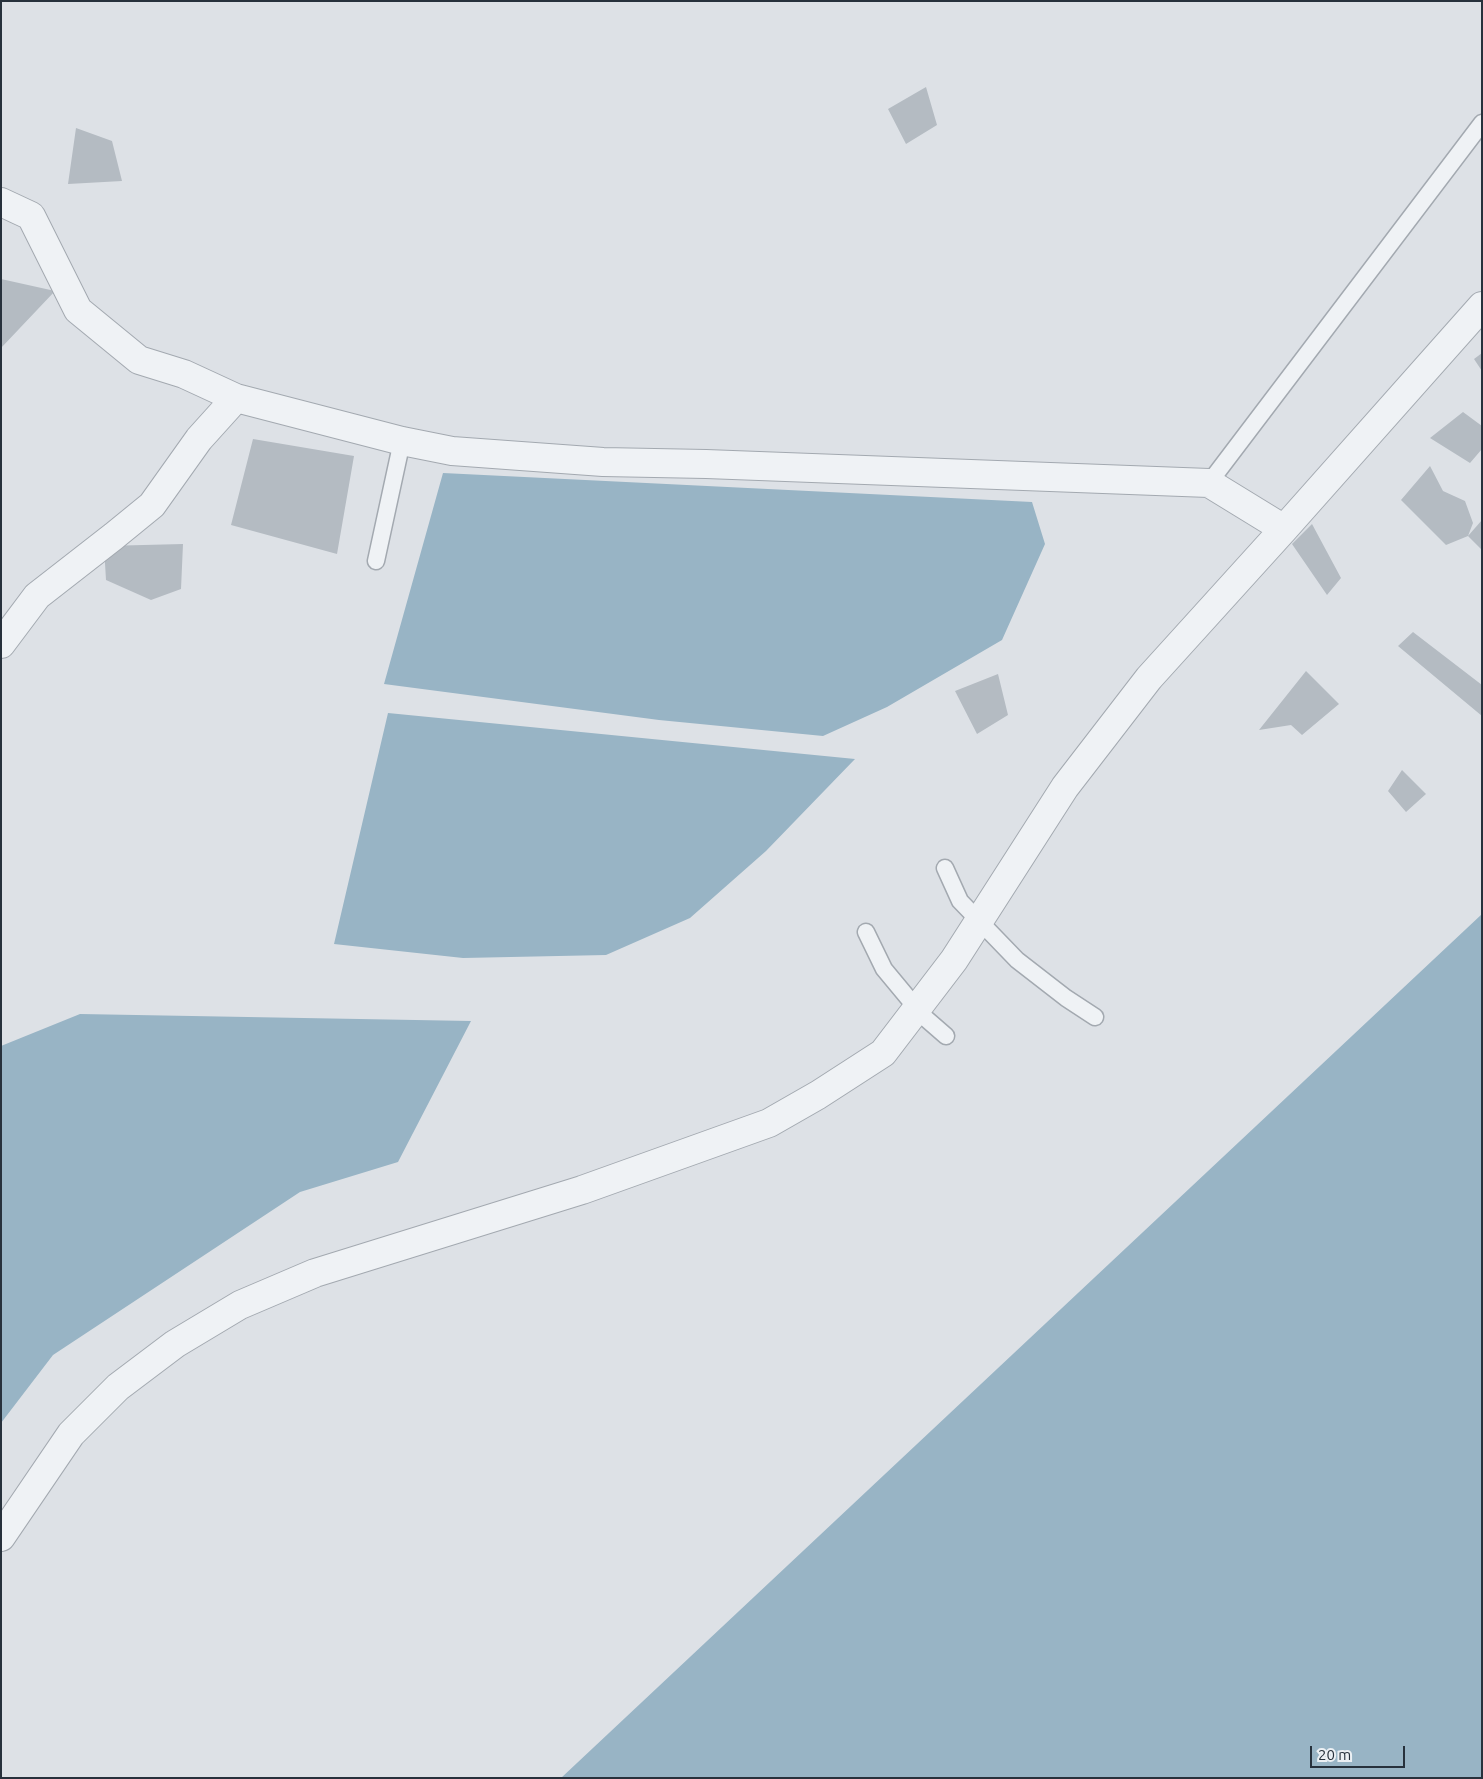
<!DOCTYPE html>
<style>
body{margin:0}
#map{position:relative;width:1483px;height:1779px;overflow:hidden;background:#dde1e6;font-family:Ubuntu,sans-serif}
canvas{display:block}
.frame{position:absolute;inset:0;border:2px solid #27313c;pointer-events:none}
.scale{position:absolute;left:1310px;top:1746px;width:95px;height:22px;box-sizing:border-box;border:2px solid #27313c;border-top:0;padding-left:6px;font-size:15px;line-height:18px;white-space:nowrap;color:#27313c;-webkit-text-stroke:4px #ecf0f4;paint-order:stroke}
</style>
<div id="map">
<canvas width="1483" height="1779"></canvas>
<div class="frame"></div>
<div class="scale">20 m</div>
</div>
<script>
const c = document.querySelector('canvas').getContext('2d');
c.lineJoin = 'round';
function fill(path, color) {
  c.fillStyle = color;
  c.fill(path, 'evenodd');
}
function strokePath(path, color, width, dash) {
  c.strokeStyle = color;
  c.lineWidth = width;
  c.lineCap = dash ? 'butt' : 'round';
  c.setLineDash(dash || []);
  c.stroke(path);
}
const water = new Path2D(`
 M 443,473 L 1032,502 L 1045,544 L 1002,640 L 887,707 L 823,736 L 659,720 L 384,684 Z
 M 388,713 L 855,759 L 766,851 L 690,918 L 606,955 L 463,958 L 334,944 Z
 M 1482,914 L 1482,1778 L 561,1778 Z
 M 80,1014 L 471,1021 L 398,1162 L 300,1192 L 53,1355 L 1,1423 L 1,1046 Z`);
const building = new Path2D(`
 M 926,87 L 937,125 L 906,144 L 888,109 Z
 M 76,128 L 112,141 L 122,181 L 68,184 Z
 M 1,279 L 55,291 L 1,348 Z
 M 1482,353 L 1482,371 L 1474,359 Z
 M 1463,412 L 1482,426 L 1482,449 L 1470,463 L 1430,438 Z
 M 253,439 L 354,456 L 337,554 L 231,525 Z
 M 1430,466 L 1443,491 L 1465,501 L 1473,523 L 1468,536 L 1446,545 L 1401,500 Z
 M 1482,520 L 1482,550 L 1468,536 Z
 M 1312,524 L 1341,578 L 1327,595 L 1292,544 Z
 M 183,544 L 181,589 L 151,600 L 106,580 L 104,546 Z
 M 1413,632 L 1482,685 L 1482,716 L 1398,646 Z
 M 1306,671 L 1339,704 L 1302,735 L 1291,725 L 1259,730 Z
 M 998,674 L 1008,715 L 977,734 L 955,691 Z
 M 1402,770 L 1426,794 L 1406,812 L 1388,791 Z`);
const service = new Path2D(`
 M 1209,483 L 1482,123
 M 376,561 L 402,441
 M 945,868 L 960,901 L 1017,960 L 1066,998 L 1095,1017
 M 866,932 L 884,969 L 923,1016 L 946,1036`);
const minor = new Path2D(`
 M 1,202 L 31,216 L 78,310 L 139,360 L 184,374 L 236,398 L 402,441 L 452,451 L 603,462 L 706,464 L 1209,483 L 1284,529
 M 1,644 L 37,596 L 114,536 L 152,505 L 199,439 L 236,398
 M 1,1537 L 71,1434 L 118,1387 L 175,1344 L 240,1305 L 315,1273 L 582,1190 L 769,1123 L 818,1095 L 883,1053 L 954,960 L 1065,787 L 1149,678 L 1284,529 L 1482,306`);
fill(water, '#98b4c5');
fill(building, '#b4bbc2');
strokePath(service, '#a3a9b0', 19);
strokePath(minor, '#a3a9b0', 30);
strokePath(service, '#eff2f5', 16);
strokePath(minor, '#eff2f5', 28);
</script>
